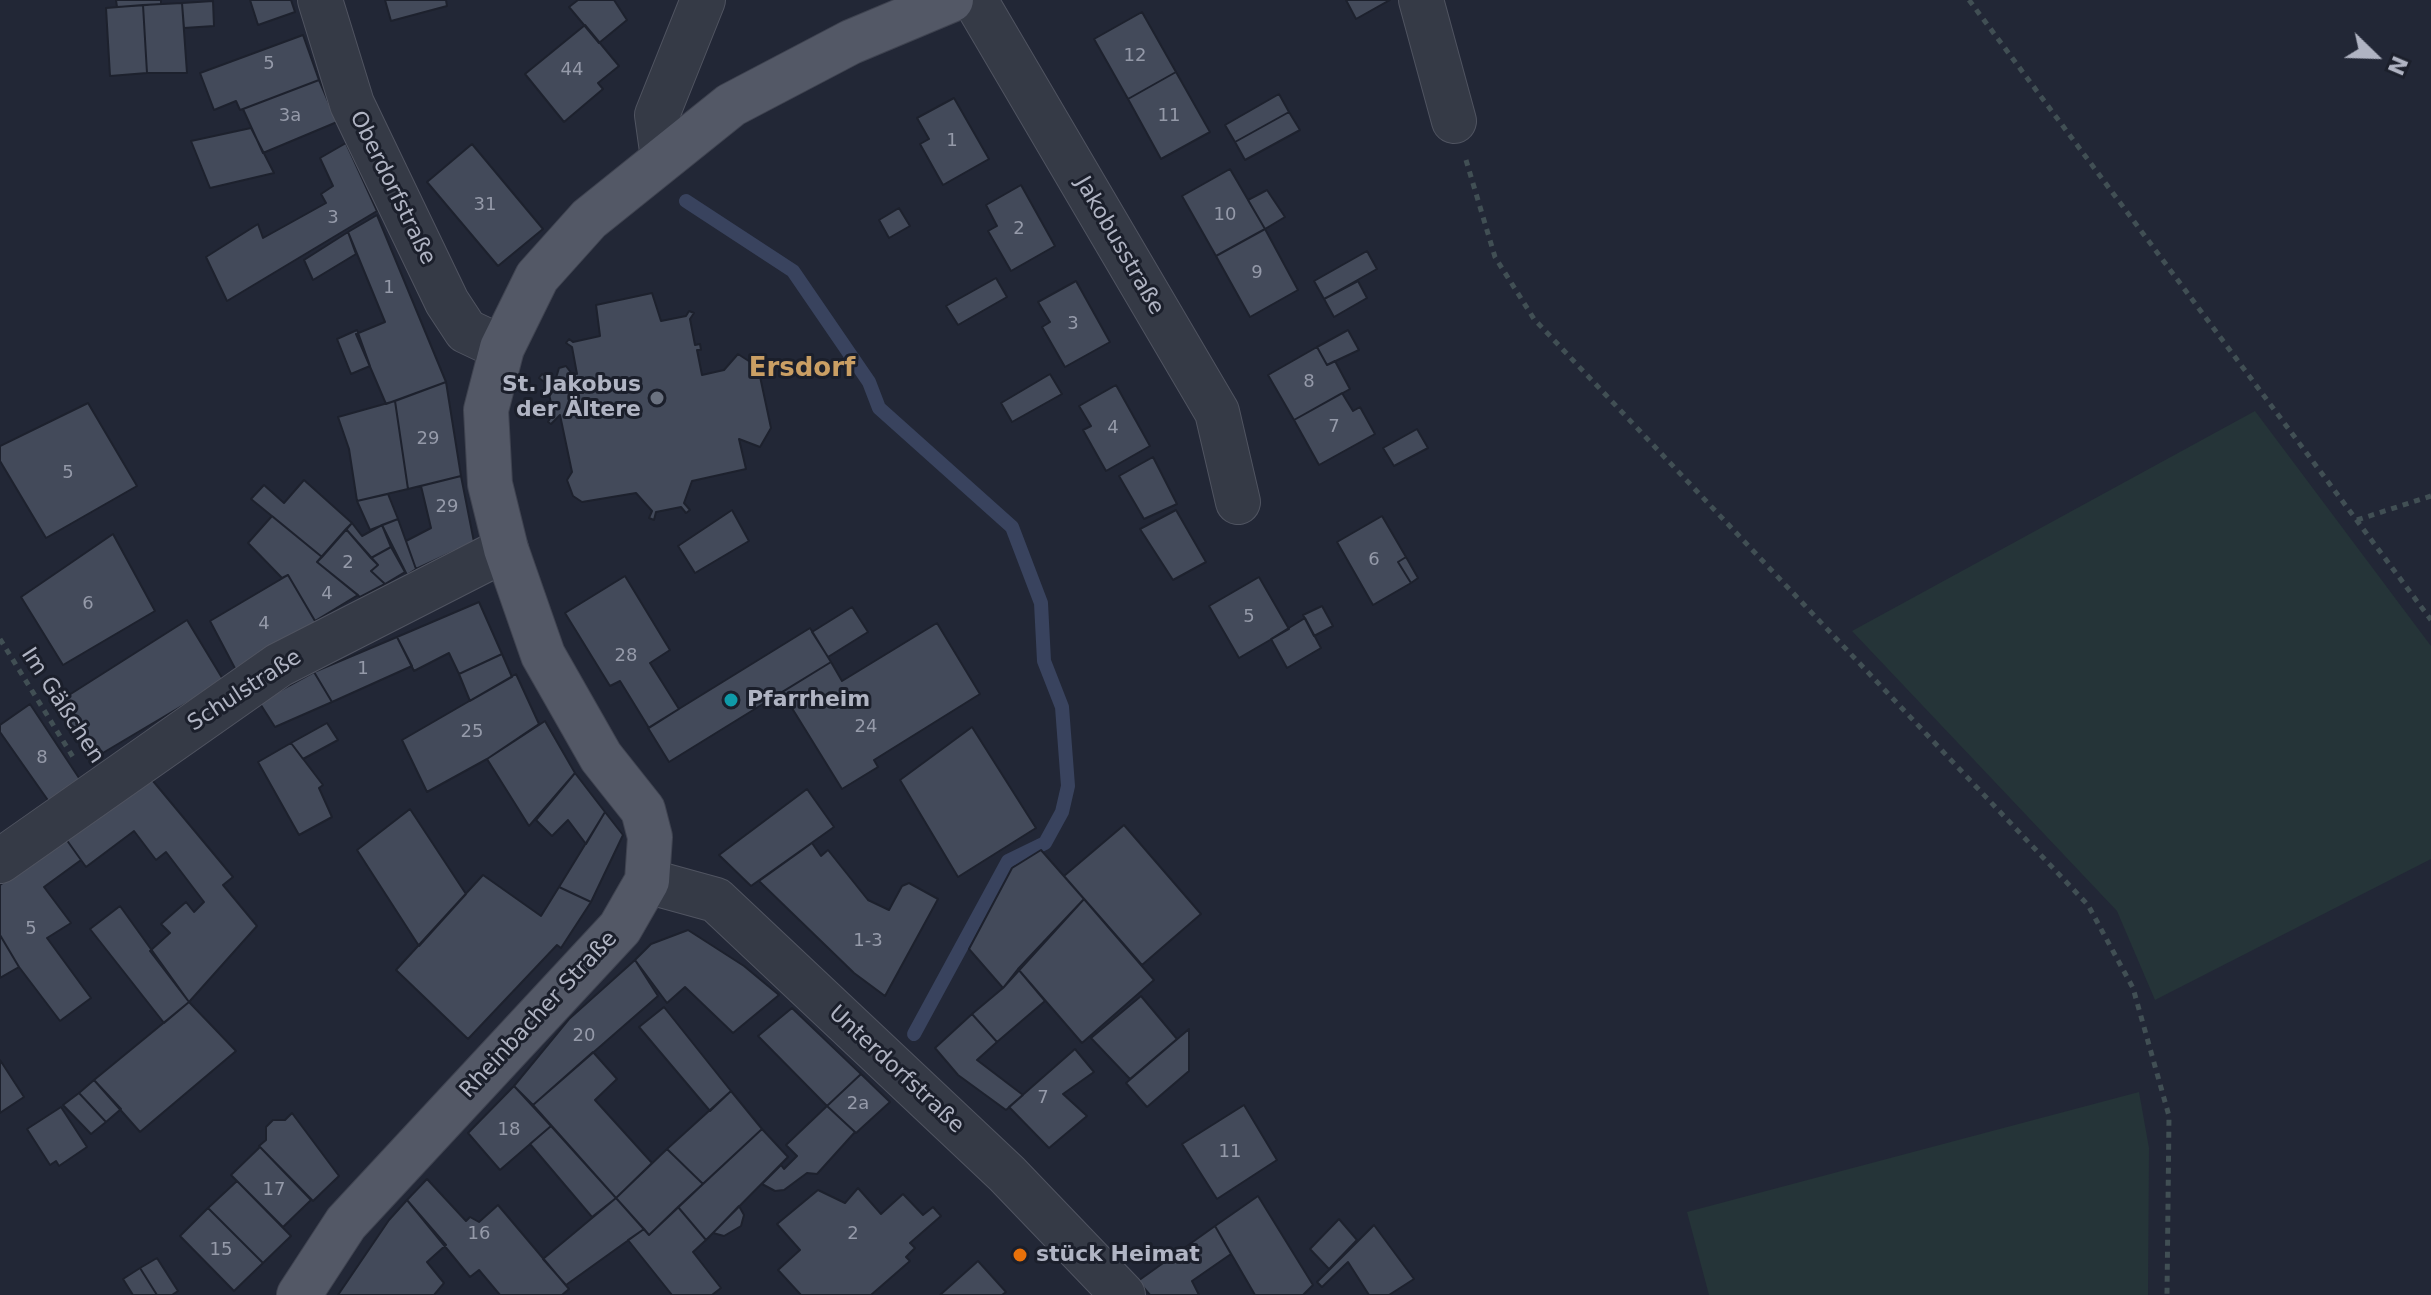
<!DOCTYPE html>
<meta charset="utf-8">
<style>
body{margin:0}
#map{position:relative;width:2431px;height:1295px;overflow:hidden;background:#222736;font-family:"DejaVu Sans",sans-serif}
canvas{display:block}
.north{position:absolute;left:2335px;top:16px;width:80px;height:80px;-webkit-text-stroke:6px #1b1f2b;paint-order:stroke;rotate:113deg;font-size:22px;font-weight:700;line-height:32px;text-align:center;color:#b0b4c3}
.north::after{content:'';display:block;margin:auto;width:28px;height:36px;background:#b0b4c3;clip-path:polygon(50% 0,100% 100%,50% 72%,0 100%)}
</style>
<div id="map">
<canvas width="2431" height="1295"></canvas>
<div class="north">N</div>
</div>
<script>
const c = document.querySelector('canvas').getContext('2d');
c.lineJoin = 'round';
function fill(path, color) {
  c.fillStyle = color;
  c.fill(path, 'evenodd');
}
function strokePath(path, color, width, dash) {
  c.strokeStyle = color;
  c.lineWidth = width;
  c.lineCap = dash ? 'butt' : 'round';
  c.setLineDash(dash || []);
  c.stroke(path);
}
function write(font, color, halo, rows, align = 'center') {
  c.font = font + ' "DejaVu Sans",sans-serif';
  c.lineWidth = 6;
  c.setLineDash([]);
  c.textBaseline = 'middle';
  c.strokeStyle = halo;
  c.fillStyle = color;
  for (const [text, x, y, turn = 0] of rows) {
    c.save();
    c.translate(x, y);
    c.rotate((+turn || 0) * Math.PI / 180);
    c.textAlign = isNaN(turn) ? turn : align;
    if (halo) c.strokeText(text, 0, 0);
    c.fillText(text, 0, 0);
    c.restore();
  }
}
const green = new Path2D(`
 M 2255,411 L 2431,646 L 2431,859 L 2155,1000 L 2117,911 L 1852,631 Z
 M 2139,1092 L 2149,1148 L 2148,1295 L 1709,1295 L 1687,1212 Z`);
const stream = new Path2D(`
 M 686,201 L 793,271 L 869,382 L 879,408 L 1012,527 L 1041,603 L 1044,661 L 1062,707 L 1068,786 L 1062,812 L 1045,843 L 1008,861 L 914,1034`);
const building = new Path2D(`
 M 116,0 L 161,0 L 161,4 L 117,7 Z
 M 250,0 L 291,0 L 295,12 L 258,25 Z
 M 385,0 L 446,0 L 447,6 L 391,21 Z
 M 578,0 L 614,0 L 627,20 L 599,43 L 569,7 Z
 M 1346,0 L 1390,0 L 1356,19 Z
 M 213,1 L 214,26 L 184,28 L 182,3 Z
 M 182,3 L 187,73 L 147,73 L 143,5 Z
 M 143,5 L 147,73 L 110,76 L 106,8 Z
 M 1142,12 L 1176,72 L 1128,99 L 1094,39 Z
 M 585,25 L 619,66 L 598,83 L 603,89 L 564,122 L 525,74 Z
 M 303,35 L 319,80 L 243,109 L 240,110 L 236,101 L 214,110 L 200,73 Z
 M 1176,72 L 1210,132 L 1161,159 L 1128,99 Z
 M 319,80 L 337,122 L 263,153 L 243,109 Z
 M 1279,94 L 1289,112 L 1235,142 L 1225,125 Z
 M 954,98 L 989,159 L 943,185 L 920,144 L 929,139 L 917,118 Z
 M 1289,112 L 1300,130 L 1245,160 L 1235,142 Z
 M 251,128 L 274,173 L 210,188 L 191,141 Z
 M 346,143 L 377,211 L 227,301 L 206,257 L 258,224 L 263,238 L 326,203 L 321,194 L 333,186 L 320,158 Z
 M 472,144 L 543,229 L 498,266 L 427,182 Z
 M 1230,169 L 1265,229 L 1216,256 L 1182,196 Z
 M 1021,185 L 1055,246 L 1011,271 L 988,231 L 997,226 L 986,205 Z
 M 1267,190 L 1285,217 L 1265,229 L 1248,200 Z
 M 899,208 L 910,226 L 889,238 L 879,220 Z
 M 377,215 L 446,382 L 386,404 L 356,334 L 385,322 L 348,232 Z
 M 1265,229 L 1298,290 L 1250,317 L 1216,256 Z
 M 348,232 L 356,254 L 313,280 L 304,260 Z
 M 1367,251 L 1377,269 L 1324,299 L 1314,281 Z
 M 996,278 L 1007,297 L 958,325 L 946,306 Z
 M 1076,281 L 1110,342 L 1065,367 L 1042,327 L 1050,322 L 1038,302 Z
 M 1358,281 L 1367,298 L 1334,317 L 1324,299 Z
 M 652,293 L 661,321 L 686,316 L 689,311 L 694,313 L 690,319 L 695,345 L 700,344 L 701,350 L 697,350 L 702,375 L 724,370 L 738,354 L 758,367 L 771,428 L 760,447 L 739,439 L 746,469 L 692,481 L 684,503 L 690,510 L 686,513 L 681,507 L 656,512 L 654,520 L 649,518 L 652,511 L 636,493 L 582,502 L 573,496 L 567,480 L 572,472 L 560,415 L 551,424 L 548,422 L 553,413 L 547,384 L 539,378 L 542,374 L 549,379 L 556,378 L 559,368 L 566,366 L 572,374 L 577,374 L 572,347 L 566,343 L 569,339 L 573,342 L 600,336 L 596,305 Z
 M 357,330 L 370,366 L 351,374 L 337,339 Z
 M 1348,330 L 1359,350 L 1327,365 L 1317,347 Z
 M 1317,347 L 1327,365 L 1335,361 L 1350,389 L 1294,420 L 1268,375 Z
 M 1050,374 L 1062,394 L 1012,422 L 1001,403 Z
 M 446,382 L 461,476 L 408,489 L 395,401 Z
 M 1116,385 L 1150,446 L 1106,471 L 1083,430 L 1091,426 L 1079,406 Z
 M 1342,393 L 1353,411 L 1360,407 L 1375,434 L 1319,465 L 1294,420 Z
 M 395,401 L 408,489 L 357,501 L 349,449 L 338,417 Z
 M 88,403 L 137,486 L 46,538 L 0,461 L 0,446 Z
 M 1417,429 L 1428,448 L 1394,466 L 1383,448 Z
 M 1153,457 L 1177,504 L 1144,519 L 1119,476 Z
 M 461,476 L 474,542 L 416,569 L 406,541 L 431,528 L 421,486 Z
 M 304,480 L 352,523 L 322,557 L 251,499 L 264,485 L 284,503 Z
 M 388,494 L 398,519 L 370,530 L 357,501 Z
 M 732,510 L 749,541 L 695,573 L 678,546 Z
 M 1176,510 L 1206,562 L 1173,580 L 1140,529 Z
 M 272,516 L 322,557 L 317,562 L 358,595 L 315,621 L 288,575 L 282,578 L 248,543 Z
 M 1382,516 L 1406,557 L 1398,562 L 1411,583 L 1373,605 L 1337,542 Z
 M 398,519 L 416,569 L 407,575 L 382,525 Z
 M 352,523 L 362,536 L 382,525 L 391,547 L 371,558 L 346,529 Z
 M 346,529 L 378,565 L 371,571 L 385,584 L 360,597 L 317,562 Z
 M 113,534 L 155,611 L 63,665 L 21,597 Z
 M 391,547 L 405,572 L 385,584 L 371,571 L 378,565 L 371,558 Z
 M 1406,557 L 1418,578 L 1411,583 L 1398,562 Z
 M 288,575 L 318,626 L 238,674 L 210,621 Z
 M 625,576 L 670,650 L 650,663 L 679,709 L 649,728 L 620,681 L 610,686 L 565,613 Z
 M 1259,577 L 1289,629 L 1239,658 L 1209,606 Z
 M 479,602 L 502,654 L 459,674 L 449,653 L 414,671 L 397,637 Z
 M 1322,606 L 1333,626 L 1314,636 L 1303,615 Z
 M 852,607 L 868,632 L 828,657 L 812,632 Z
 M 1305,618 L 1321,648 L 1287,668 L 1271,639 Z
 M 187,620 L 224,681 L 91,760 L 58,702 Z
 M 937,623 L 980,694 L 874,760 L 878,767 L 842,789 L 782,692 L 831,662 L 842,681 Z
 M 810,628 L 831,662 L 669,762 L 648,728 Z
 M 397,637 L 412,666 L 332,702 L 314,672 Z
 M 502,654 L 512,677 L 470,701 L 459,674 Z
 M 314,672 L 332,702 L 275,727 L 259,702 Z
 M 516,674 L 539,724 L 487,759 L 427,792 L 402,740 Z
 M 30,704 L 83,784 L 52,806 L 0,732 L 0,725 Z
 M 545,721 L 575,773 L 529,826 L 487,759 Z
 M 327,723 L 338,740 L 303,759 L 291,743 Z
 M 972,727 L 1036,828 L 958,877 L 900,780 Z
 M 291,743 L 323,785 L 319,788 L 332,817 L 299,835 L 258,762 Z
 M 575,773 L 605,812 L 586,844 L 568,820 L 552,836 L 536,820 Z
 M 148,775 L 233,877 L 223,885 L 257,926 L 189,1002 L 150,951 L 170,933 L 161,924 L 186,902 L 194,912 L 204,902 L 166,852 L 156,860 L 134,831 L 86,867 L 66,839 Z
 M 807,789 L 834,827 L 751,886 L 719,855 Z
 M 410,809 L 466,894 L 419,946 L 357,850 Z
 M 605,812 L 623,835 L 591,902 L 559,887 Z
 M 1124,825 L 1201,914 L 1142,965 L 1064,876 Z
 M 66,839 L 81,860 L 44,887 L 71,923 L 47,938 L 91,998 L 60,1021 L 19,967 L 0,935 L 0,885 Z
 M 812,843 L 821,856 L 828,850 L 868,900 L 889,910 L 902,886 L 909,883 L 938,899 L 885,996 L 854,973 L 759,881 Z
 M 1041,850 L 1084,899 L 1003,988 L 969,949 L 1012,868 Z
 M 483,875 L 541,916 L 559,887 L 591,902 L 561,948 L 557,945 L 468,1039 L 396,970 Z
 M 1084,899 L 1154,980 L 1082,1043 L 1018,969 Z
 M 120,906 L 189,1002 L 164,1023 L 90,929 Z
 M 688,930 L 744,966 L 779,995 L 733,1033 L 685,987 L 667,1003 L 635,960 L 651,944 Z
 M 0,935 L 19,967 L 0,978 Z
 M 635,960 L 658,996 L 533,1105 L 514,1086 L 569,1019 Z
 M 1018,969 L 1045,1001 L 997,1042 L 972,1014 L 1003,988 Z
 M 1141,996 L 1177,1039 L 1130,1079 L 1091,1038 Z
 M 189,1002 L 236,1051 L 140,1132 L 94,1080 Z
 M 664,1007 L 731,1091 L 710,1111 L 639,1027 Z
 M 792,1008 L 861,1074 L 827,1106 L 758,1036 Z
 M 972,1014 L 997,1042 L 977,1060 L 1023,1095 L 1006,1110 L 958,1075 L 935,1048 Z
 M 1189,1029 L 1189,1071 L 1147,1107 L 1126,1083 Z
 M 1075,1049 L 1094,1072 L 1063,1094 L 1087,1116 L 1049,1148 L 1009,1107 Z
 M 593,1052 L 617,1079 L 595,1100 L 652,1163 L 616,1198 L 533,1105 Z
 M 0,1060 L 24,1097 L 0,1113 Z
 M 861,1074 L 890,1102 L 856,1133 L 827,1106 Z
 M 94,1080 L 121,1109 L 106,1122 L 79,1093 Z
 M 514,1086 L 551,1126 L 500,1170 L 468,1133 Z
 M 731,1091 L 762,1129 L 703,1184 L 667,1149 Z
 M 79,1093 L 106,1122 L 91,1134 L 63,1105 Z
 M 1244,1105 L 1277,1160 L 1217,1199 L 1182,1144 Z
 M 827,1106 L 855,1132 L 817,1174 L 807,1173 L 784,1190 L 775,1191 L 762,1184 L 781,1165 L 784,1169 L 797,1156 L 786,1145 Z
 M 61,1107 L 87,1147 L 59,1166 L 56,1161 L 50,1165 L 27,1129 Z
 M 292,1113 L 339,1176 L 313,1201 L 259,1146 L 266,1140 L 266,1127 L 273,1120 L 285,1120 Z
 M 551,1126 L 616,1198 L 592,1217 L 530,1144 Z
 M 762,1129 L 788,1157 L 706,1240 L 678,1207 Z
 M 260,1147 L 311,1200 L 283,1227 L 231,1175 Z
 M 667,1149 L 703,1184 L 649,1235 L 616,1198 Z
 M 427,1179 L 466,1221 L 470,1217 L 479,1222 L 498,1205 L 569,1289 L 562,1295 L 500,1295 L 479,1270 L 470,1277 L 407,1200 Z
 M 237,1181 L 291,1236 L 263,1263 L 208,1208 Z
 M 858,1188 L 881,1214 L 903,1194 L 923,1215 L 933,1207 L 941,1216 L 910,1243 L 915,1248 L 906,1257 L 910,1261 L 871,1295 L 801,1295 L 778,1270 L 800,1250 L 777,1224 L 818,1190 L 845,1203 Z
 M 1258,1196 L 1313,1285 L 1303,1295 L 1255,1295 L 1215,1226 Z
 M 616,1198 L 644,1229 L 566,1285 L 543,1259 Z
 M 407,1200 L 446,1245 L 427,1262 L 444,1283 L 434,1295 L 338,1295 L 389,1220 Z
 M 739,1206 L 744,1215 L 741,1226 L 724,1236 L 713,1233 Z
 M 678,1207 L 706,1240 L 693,1252 L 721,1288 L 712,1295 L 672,1295 L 628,1240 L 644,1229 L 649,1235 Z
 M 208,1208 L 263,1263 L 234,1291 L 180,1236 Z
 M 1339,1219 L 1357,1240 L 1329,1269 L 1310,1249 Z
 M 1374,1225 L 1414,1279 L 1389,1295 L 1369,1295 L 1348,1262 L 1322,1287 L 1317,1282 Z
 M 1215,1226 L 1231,1254 L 1192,1281 L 1199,1295 L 1150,1295 L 1138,1281 Z
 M 157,1258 L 178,1291 L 172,1295 L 157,1295 L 140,1268 Z
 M 978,1261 L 1006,1292 L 1002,1295 L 940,1295 Z
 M 140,1268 L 157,1295 L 133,1295 L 123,1279 Z`);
const path = new Path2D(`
 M 1969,0 L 2431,620
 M 1466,160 L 1495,257 L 1534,319 L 2088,905 L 2133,988 L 2169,1116 L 2167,1295
 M 2357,520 L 2431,496
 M 0,639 L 73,757`);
const minor = new Path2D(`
 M 320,0 L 352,104 L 447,302 L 466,331 L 502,348
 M 975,0 L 1217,412 L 1238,502
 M 1421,0 L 1454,121
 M 663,158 L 657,115 L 703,0
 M 0,861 L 279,665 L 506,549
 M 647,881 L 716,900 L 1007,1174 L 1123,1295`);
const major = new Path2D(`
 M 299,1295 L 346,1223 L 620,928 L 647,881 L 650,837 L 643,810 L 601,757 L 543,655 L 506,549 L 490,484 L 486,410 L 502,348 L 537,277 L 589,219 L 731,105 L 851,42 L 951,0`);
const markers = [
 [657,398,8,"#6b7280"],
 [731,700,8,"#0f9aa8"],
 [1020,1255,8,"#e8710a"]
];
const numberNames = [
 ["12",1135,56],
 ["5",269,64],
 ["44",572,70],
 ["3a",290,116],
 ["11",1169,116],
 ["1",952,141],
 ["31",485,205],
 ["10",1225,215],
 ["3",333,218],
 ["2",1019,229],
 ["9",1257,273],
 ["1",389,288],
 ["3",1073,324],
 ["8",1309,382],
 ["7",1334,427],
 ["4",1113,428],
 ["29",428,439],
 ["5",68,473],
 ["29",447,507],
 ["6",1374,560],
 ["2",348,563],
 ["4",327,594],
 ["6",88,604],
 ["5",1249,617],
 ["4",264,624],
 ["28",626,656],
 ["1",363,669],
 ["24",866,727],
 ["25",472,732],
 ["8",42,758],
 ["5",31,929],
 ["1-3",868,941],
 ["20",584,1036],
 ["7",1043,1098],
 ["2a",858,1104],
 ["18",509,1130],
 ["11",1230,1152],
 ["17",274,1190],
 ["16",479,1234],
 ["2",853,1234],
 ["15",221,1250]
];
const streetNames = [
 ["Oberdorfstraße",392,188,64],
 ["Jakobusstraße",1119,246,60],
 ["Schulstraße",245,691,-33],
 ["Im Gäßchen",62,706,57],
 ["Rheinbacher Straße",539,1015,-47],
 ["Unterdorfstraße",896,1070,43]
];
const poiNames = [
 ["St. Jakobus",641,385,"right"],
 ["der Ältere",641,410,"right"],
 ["Pfarrheim",747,700],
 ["stück Heimat",1036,1255]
];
const quarterNames = [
 ["Ersdorf",802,369]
];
fill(green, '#253438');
strokePath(stream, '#39435e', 14);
fill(building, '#434a5a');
strokePath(building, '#1d212d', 2);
strokePath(minor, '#505461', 46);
strokePath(major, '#3f4350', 46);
strokePath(path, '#414f54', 5, [6, 6]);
strokePath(minor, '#353a46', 44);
strokePath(major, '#535866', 44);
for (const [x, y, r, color] of markers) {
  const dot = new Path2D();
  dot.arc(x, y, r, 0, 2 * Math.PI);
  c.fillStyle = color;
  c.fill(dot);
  strokePath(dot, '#1b1f2b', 3);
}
write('18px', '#959aa9', null, numberNames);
write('22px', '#b0b4c3', '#1b1f2b', streetNames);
write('bold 22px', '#b0b4c3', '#1b1f2b', poiNames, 'left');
write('bold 26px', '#ca9f64', '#1b1f2b', quarterNames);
</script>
